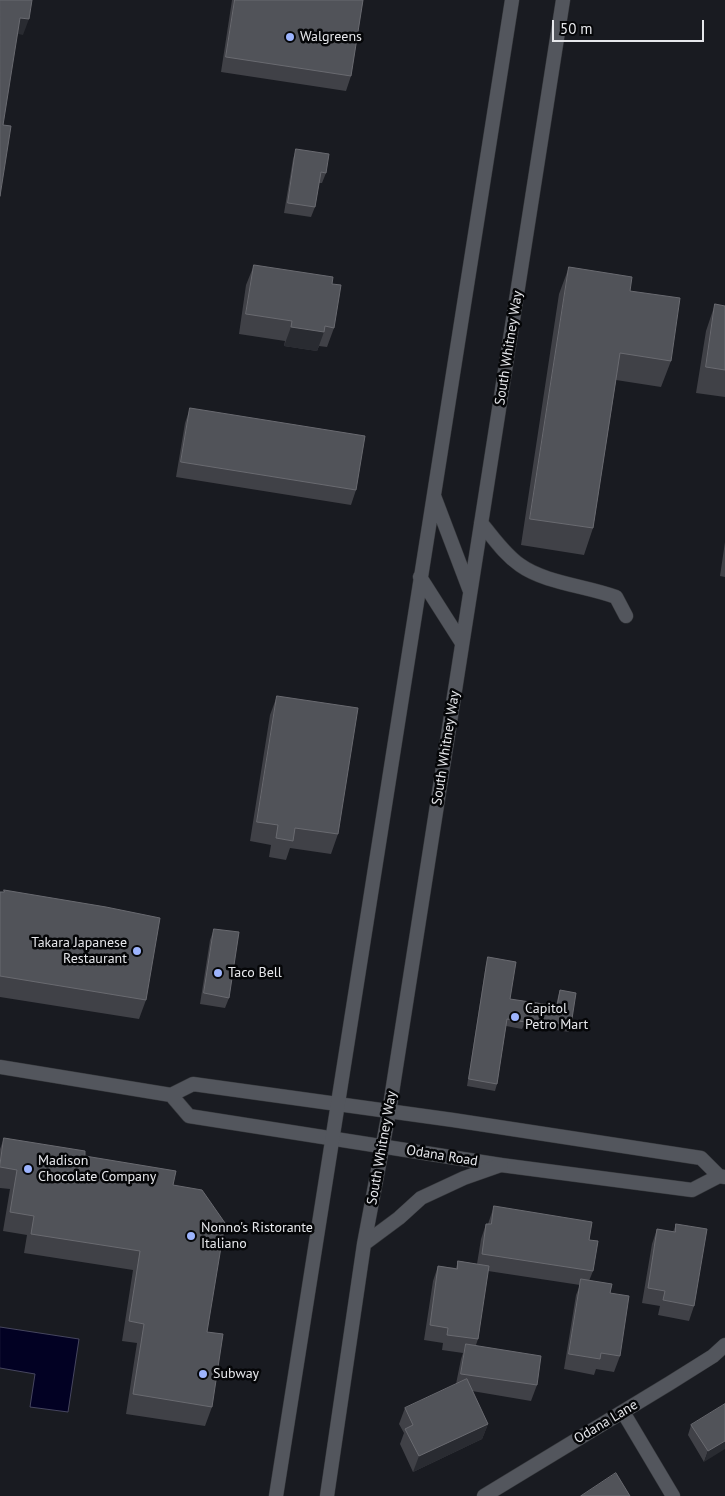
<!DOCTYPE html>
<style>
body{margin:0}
#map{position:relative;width:725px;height:1496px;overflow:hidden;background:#191b21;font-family:"PT Sans",sans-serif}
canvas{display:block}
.scale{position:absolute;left:552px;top:20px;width:152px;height:22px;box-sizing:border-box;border:2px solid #e6e7eb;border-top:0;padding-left:6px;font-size:15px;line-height:18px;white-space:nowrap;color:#e6e7eb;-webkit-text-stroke:4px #050608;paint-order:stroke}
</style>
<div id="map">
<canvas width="725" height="1496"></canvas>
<div class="scale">50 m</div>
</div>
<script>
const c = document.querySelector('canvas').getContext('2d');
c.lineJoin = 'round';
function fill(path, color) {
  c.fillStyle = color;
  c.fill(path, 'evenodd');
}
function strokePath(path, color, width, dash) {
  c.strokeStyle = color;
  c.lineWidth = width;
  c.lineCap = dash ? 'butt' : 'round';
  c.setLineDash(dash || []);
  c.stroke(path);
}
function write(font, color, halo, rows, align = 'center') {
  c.font = font + ' "PT Sans",sans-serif';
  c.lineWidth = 5;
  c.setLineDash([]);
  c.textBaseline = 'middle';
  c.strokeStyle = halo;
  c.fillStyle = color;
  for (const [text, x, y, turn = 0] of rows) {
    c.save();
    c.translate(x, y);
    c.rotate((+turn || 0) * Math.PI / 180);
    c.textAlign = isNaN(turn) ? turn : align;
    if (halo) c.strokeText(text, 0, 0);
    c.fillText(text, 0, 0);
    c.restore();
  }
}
const water = new Path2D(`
 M 0,1327 L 79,1339 L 68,1412 L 30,1407 L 35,1374 L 0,1368 Z`);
const minor = new Path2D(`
 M 623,1412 L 673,1496
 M 484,1496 L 670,1383 L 713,1356 L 725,1345`);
const tertiary = new Path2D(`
 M 0,1067 L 171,1095 L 193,1084 L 453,1120 L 701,1158 L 719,1176 L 725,1177
 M 171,1095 L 189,1116 L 501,1165 L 692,1190 L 719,1176`);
const secondary = new Path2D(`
 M 434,496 L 470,591
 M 481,523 C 493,537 504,554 520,565 C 545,583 587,586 616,597 L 626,616
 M 420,577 L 462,643
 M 364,1244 L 399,1218 L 421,1198 L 464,1178 L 501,1165
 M 276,1496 L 512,0
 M 327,1496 L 364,1244 L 389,1112 L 563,0`);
const wall = new Path2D(`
 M 232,0 L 363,0 L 351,76 L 346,91 L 221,72 Z
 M 296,149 L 326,173 L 322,183 L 319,183 L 315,207 L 311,217 L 284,213 L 293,159 Z
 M 254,265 L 332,284 L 334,328 L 327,347 L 319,346 L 317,351 L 284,346 L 285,341 L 239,334 L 246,285 Z
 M 569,267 L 630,291 L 671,361 L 661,387 L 616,380 L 593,528 L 584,555 L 521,545 L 559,294 Z
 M 715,304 L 725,306 L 725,397 L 696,393 L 706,331 Z
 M 190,408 L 356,490 L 351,505 L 176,477 L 185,423 Z
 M 725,542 L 725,577 L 720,576 Z
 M 277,696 L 338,834 L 331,854 L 290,848 L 286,860 L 269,857 L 271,845 L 250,841 L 270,715 Z
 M 0,892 L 146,1000 L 139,1019 L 0,997 Z
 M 214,929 L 229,998 L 225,1008 L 200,1004 L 210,940 Z
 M 488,957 L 510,999 L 556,1006 L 558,997 L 560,990 L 571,1025 L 569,1032 L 524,1025 L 522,1029 L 506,1026 L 497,1084 L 495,1091 L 467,1086 L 486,964 Z
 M 4,1138 L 85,1156 L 173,1185 L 207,1332 L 212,1407 L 205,1426 L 126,1414 L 137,1343 L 122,1341 L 133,1270 L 24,1253 L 27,1235 L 3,1231 L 10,1189 L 0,1188 L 0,1149 Z
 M 494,1206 L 589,1240 L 593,1271 L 589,1281 L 610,1293 L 620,1356 L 614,1372 L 596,1369 L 594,1375 L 564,1369 L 576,1295 L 580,1285 L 488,1271 L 478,1339 L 476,1345 L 537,1385 L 531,1401 L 472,1391 L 488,1424 L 482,1439 L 413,1472 L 400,1444 L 404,1433 L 399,1424 L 405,1408 L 456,1384 L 461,1359 L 463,1353 L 442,1350 L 443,1343 L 424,1340 L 433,1281 L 438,1266 L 456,1268 L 458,1261 L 477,1264 L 481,1239 L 486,1224 L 488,1224 Z
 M 676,1224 L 694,1306 L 689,1321 L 658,1315 L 660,1306 L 642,1303 L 652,1244 L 657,1229 L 673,1232 Z
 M 725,1404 L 704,1462 L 688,1435 L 691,1425 Z`);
const shadedWall = new Path2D(`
 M 20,18 L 29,19 L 23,35 L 14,33 Z
 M 291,327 L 324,332 L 317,351 L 284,346 Z
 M 488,1424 L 482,1439 L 413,1472 L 419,1456 Z
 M 725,1441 L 725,1449 L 704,1462 L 708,1451 Z`);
const building = new Path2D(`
 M 0,0 L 32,0 L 29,19 L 20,18 L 3,125 L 11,126 L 0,196 Z
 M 235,0 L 363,0 L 351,76 L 226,57 Z
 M 296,149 L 329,154 L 326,173 L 321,172 L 315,207 L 288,203 Z
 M 254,265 L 333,277 L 332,284 L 341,285 L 334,328 L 325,326 L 324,332 L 291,327 L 292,321 L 246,314 Z
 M 569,267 L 632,277 L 630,291 L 680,298 L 671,361 L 620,353 L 593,528 L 530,519 Z
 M 715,304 L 725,306 L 725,370 L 706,367 Z
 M 190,408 L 365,436 L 356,490 L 181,462 Z
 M 277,696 L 358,708 L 338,834 L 295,828 L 293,841 L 276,838 L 278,825 L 257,822 Z
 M 4,890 L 106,907 L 160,918 L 146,1000 L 0,976 L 0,892 L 4,892 Z
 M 214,929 L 239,932 L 229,998 L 204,993 Z
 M 488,957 L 516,962 L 510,999 L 557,1006 L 560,990 L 576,993 L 571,1025 L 525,1018 L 525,1022 L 507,1019 L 497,1084 L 469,1079 Z
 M 4,1138 L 85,1151 L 85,1156 L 176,1171 L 173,1185 L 202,1190 L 225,1223 L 207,1332 L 223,1334 L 212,1407 L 133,1394 L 144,1324 L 129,1321 L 140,1251 L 31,1234 L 34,1216 L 10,1212 L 17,1170 L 0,1167 Z
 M 494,1206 L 592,1222 L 589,1240 L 598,1241 L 593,1271 L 482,1254 L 486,1224 L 491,1224 Z
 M 676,1224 L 707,1229 L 694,1306 L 663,1300 L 665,1291 L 648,1288 L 657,1229 L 675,1232 Z
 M 458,1261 L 489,1266 L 478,1339 L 447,1335 L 448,1328 L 430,1325 L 438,1266 L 457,1269 Z
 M 581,1279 L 612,1284 L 610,1293 L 629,1296 L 620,1356 L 601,1353 L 600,1359 L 569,1354 Z
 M 466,1344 L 541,1356 L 537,1385 L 461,1374 Z
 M 467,1379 L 488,1424 L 419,1456 L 405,1429 L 413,1425 L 405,1408 Z
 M 725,1404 L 725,1441 L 708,1451 L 691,1425 Z
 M 616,1473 L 630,1496 L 581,1496 Z`);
const markers = [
 [290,37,5,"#9db4fd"],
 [137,951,5,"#9db4fd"],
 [218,973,5,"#9db4fd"],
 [515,1017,5,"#9db4fd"],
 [28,1169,5,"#9db4fd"],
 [191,1236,5,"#9db4fd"],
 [203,1374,5,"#9db4fd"]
];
const poiNames = [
 ["Walgreens",300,37],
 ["Takara Japanese",127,943,"right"],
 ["Restaurant",127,959,"right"],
 ["Taco Bell",228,973],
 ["Capitol",525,1009],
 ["Petro Mart",525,1025],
 ["Madison",38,1161],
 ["Chocolate Company",38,1177],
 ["Nonno's Ristorante",201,1228],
 ["Italiano",201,1244],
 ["Subway",213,1374]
];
const streetNames = [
 ["South Whitney Way",509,348,-81],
 ["South Whitney Way",446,748,-81],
 ["South Whitney Way",382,1148,-80],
 ["Odana Road",442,1156,9],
 ["Odana Lane",606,1422,-31]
];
fill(water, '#020123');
strokePath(water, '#46465f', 1);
strokePath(minor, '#36383c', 15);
strokePath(tertiary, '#36383c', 15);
strokePath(secondary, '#36383c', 15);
strokePath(minor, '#53565d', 14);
strokePath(tertiary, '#53565d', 14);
strokePath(secondary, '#53565d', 14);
fill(wall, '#404147');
fill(shadedWall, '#292b31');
fill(building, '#515359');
strokePath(building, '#696a70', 1);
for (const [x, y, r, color] of markers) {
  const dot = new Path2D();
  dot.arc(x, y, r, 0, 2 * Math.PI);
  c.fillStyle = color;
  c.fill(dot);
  strokePath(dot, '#050608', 2);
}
write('14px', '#e6e7eb', '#050608', poiNames, 'left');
write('14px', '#e6e7eb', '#050608', streetNames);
</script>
